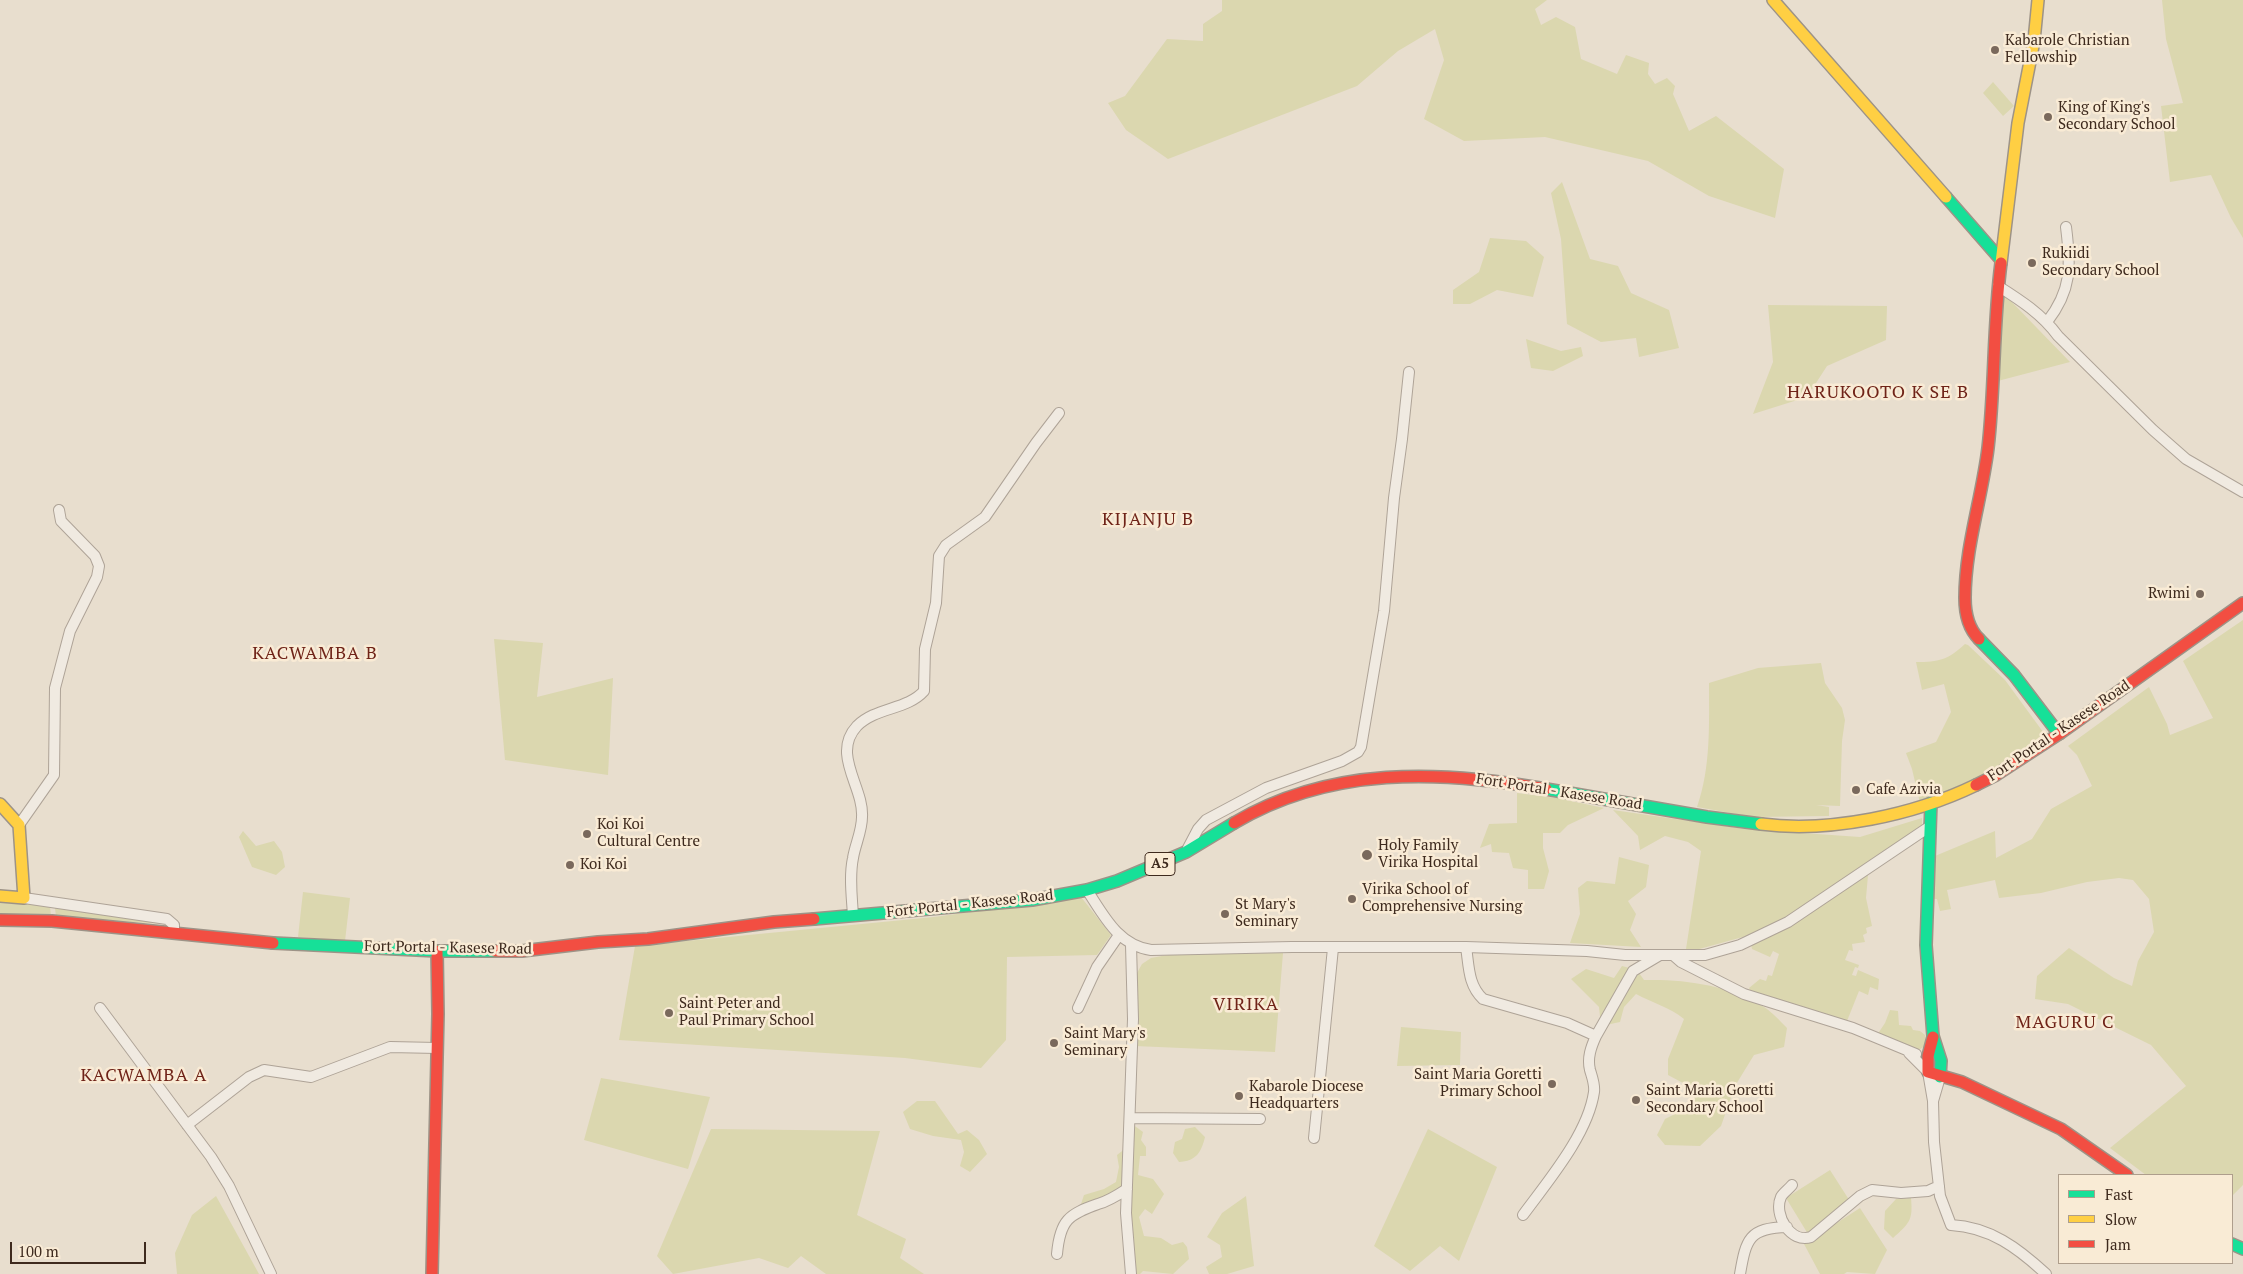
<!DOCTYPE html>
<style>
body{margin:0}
#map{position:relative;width:2243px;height:1274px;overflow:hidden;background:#e8dece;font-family:"PT Serif",serif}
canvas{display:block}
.legend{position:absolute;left:2058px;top:1174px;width:175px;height:90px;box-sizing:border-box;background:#f9ebd5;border:1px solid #ae9e8c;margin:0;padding:6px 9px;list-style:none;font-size:15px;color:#3e2a1e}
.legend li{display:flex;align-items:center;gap:10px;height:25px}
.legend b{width:25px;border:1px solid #ae9e8c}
.scale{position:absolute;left:10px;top:1242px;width:136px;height:22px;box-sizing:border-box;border:2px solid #3e2a1e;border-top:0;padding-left:6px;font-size:15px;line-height:18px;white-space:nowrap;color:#3e2a1e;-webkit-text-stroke:4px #f9ebd5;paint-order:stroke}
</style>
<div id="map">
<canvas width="2243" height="1274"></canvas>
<ul class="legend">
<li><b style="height:6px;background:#16e098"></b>Fast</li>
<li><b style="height:6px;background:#ffcf43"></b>Slow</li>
<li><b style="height:6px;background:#f24e42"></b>Jam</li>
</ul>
<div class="scale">100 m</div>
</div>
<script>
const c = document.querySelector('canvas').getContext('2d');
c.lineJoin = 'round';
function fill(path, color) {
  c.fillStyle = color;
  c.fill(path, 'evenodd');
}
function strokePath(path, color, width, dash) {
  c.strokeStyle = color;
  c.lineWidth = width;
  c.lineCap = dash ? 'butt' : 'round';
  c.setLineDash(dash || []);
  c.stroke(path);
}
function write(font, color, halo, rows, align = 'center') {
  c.font = font + ' "PT Serif",serif';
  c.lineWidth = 5;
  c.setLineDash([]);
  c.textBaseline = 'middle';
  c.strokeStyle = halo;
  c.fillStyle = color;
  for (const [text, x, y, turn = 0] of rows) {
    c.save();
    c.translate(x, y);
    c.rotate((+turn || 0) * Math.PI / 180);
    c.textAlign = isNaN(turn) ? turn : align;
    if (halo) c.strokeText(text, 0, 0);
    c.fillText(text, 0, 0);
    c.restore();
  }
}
const green = new Path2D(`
 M 1222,0 L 1547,0 L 1535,9 L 1541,25 L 1556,17 L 1575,27 L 1581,59 L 1617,74 L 1626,55 L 1649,63 L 1648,74 L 1655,84 L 1667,78 L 1675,86 L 1673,94 L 1689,131 L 1716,116 L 1784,169 L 1775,218 L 1709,196 L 1648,161 L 1545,137 L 1464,141 L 1424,119 L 1444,60 L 1435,29 L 1398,51 L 1357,86 L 1168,159 L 1126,130 L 1108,103 L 1125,96 L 1167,39 L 1203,41 L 1203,24 L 1222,11 Z
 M 2162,0 L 2243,0 L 2243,238 L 2231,218 L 2211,175 L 2170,182 L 2161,106 L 2183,103 L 2166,39 Z
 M 1993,82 L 2014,106 L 2003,116 L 1983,93 Z
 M 1562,182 L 1590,259 L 1618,266 L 1631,293 L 1669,310 L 1679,348 L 1639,357 L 1636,338 L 1601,342 L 1567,324 L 1561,239 L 1551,193 Z
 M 1490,238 L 1526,241 L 1544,257 L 1533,297 L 1497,290 L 1470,304 L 1453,304 L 1453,290 L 1479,272 Z
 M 2004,294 L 2070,362 L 1994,382 Z
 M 1768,305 L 1887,306 L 1886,340 L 1827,366 L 1807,397 L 1753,414 L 1773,362 Z
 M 1526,339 L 1561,351 L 1581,347 L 1583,356 L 1553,371 L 1531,368 Z
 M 2243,620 L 2243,1185 L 2232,1196 L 2232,1175 L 2146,1175 L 2110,1148 L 2186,1086 L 2151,1045 L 2068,1004 L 2035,999 L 2037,976 L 2069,948 L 2114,978 L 2132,986 L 2138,961 L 2154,932 L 2149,899 L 2133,880 L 2119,878 L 2087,882 L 2041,893 L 1999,898 L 1995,880 L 1947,890 L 1951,909 L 1940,911 L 1937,899 L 1931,899 L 1935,856 L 1995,831 L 1996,858 L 2032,839 L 2051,809 L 2092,786 L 2077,755 L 2068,746 L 2149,687 L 2167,724 L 2170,735 L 2213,718 L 2183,661 Z
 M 494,639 L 543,643 L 537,697 L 613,678 L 608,775 L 505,760 Z
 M 1965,644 L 1968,645 L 2005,680 L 2046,736 L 2007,764 L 1920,803 L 1912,769 L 1906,753 L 1936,742 L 1951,712 L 1944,684 L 1922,690 L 1916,662 C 1939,662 1948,660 1965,644 Z
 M 1821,663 L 1825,683 L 1842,708 L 1845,720 L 1842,741 L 1840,806 L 1816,805 L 1829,807 L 1829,816 L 1753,817 L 1697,807 C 1711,767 1709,725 1709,683 L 1758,668 Z
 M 1517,793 L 1557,798 L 1604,808 L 1568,825 L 1560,833 L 1543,833 L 1543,848 L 1549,871 L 1544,889 L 1528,889 L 1528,870 L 1513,868 L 1509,853 L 1492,852 L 1491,844 L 1480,848 L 1489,824 L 1517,823 Z
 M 1613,810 L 1745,829 L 1860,837 L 1922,818 L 1922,825 L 1815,900 L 1761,932 L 1692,951 L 1686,949 L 1701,851 L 1688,842 L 1665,836 L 1640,850 L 1638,836 Z
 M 243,831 L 256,846 L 274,841 L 282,852 L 285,867 L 276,875 L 252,867 L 239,837 Z
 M 1619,857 L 1649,865 L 1646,887 L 1628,901 L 1636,914 L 1630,930 L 1641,947 L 1570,943 L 1580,914 L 1578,888 L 1587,881 L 1615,884 Z
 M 1868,875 L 1866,898 L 1872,926 L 1866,928 L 1867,933 L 1863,935 L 1865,942 L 1852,944 L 1853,951 L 1849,950 L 1845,960 L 1859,965 L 1858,968 L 1855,967 L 1852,975 L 1856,976 L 1858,970 L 1879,979 L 1878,990 L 1870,987 L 1868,995 L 1859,991 L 1847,1021 L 1751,992 L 1749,988 L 1760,979 L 1766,981 L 1768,975 L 1772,976 L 1779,954 L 1773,951 L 1770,957 L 1752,949 L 1751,944 Z
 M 303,892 L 350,898 L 345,941 L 298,937 Z
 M 1081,897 L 1111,935 L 1097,955 L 1007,957 L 1006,1040 L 981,1068 L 905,1058 L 619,1040 L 635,946 L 934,917 Z
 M 0,901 L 50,906 L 51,917 L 0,914 Z
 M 55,908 L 164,924 L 56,917 Z
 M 1283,953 L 1275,1052 L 1135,1046 L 1137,973 L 1142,964 L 1151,958 L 1173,954 Z
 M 1622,966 L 1637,970 L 1644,980 C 1685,979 1728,985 1764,1007 C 1772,1012 1780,1021 1787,1028 L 1784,1047 L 1754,1055 L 1735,1086 L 1721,1126 L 1700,1146 L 1665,1145 L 1657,1135 L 1665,1119 L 1681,1111 L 1695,1098 L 1683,1083 L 1668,1075 L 1668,1059 L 1684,1019 C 1669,1007 1653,1003 1636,994 L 1624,1007 L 1620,1022 L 1601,1026 L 1599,1007 L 1571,979 L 1586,969 L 1614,978 Z
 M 1890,1010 L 1898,1011 L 1899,1025 L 1911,1026 L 1913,1030 L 1920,1031 L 1925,1035 L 1926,1045 C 1914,1058 1891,1041 1877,1035 L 1885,1023 Z
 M 1401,1027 L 1461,1032 L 1460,1065 L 1397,1066 Z
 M 601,1078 L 710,1097 L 688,1169 L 584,1140 Z
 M 917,1101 L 935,1101 L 958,1134 L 967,1130 L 979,1140 L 987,1154 L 970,1172 L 960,1166 L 964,1152 L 961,1140 L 933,1136 L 910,1129 L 903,1112 Z
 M 1132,1124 L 1143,1132 L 1141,1140 L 1146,1147 L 1146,1156 L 1140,1156 L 1138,1175 L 1153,1179 L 1164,1194 L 1152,1214 L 1145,1209 L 1139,1217 L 1144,1236 L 1161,1238 L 1172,1245 L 1183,1242 L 1187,1247 L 1189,1259 L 1173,1274 L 1143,1271 L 1140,1274 L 1134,1274 L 1129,1212 Z
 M 1195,1127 L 1205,1137 C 1201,1153 1196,1161 1179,1162 L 1173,1153 L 1175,1142 L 1182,1139 L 1185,1129 Z
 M 711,1129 L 880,1131 L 857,1215 L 906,1239 L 900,1258 L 924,1274 L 826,1274 L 801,1256 L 788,1268 L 759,1258 L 673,1274 L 657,1256 Z
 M 1428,1129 L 1497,1167 L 1459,1261 L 1440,1246 L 1410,1271 L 1374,1246 Z
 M 1126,1148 L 1124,1187 L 1108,1197 L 1080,1207 L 1084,1195 L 1104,1189 L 1116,1182 L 1119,1167 L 1117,1155 Z
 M 1830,1170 L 1853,1206 L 1808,1234 L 1786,1198 Z
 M 216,1196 L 259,1274 L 177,1274 L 175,1253 L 192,1215 Z
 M 1246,1196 L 1254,1266 L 1227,1274 L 1209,1274 L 1206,1267 L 1222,1257 L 1220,1245 L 1207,1237 L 1222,1213 Z
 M 1911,1198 C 1913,1220 1910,1223 1893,1238 L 1884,1229 L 1885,1211 L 1896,1199 Z
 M 1860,1208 L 1887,1250 L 1875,1274 L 1847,1272 L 1844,1274 L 1820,1274 L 1804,1244 Z`);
const street = new Path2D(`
 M 1998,286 C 2020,300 2042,314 2058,336 L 2153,430 L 2186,459 L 2243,492
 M 2047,322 C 2072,290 2071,266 2066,227
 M 19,825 L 54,775 L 55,688 L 70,631 L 97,577 L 99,566 L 95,556 L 61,521 L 59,510
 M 1188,848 L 1198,829 L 1206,820 L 1266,788 L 1342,761 L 1358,752 L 1361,747 L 1384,611 L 1394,498 L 1402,439 L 1409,372
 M 1087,890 C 1104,916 1118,945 1151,950 L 1292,947 L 1466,947 L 1587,951 L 1625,955 L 1705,955 L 1740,945 L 1788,922 L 1929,827
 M 24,898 L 167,919 L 174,925 L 174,933
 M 853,916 C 852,897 849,877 853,858 C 855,845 862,831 862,817 C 864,787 831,754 857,726 C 876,707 907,710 924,691 L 925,649 L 936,603 L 939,556 L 946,545 L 985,517 L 1036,443 L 1059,413
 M 1466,947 C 1469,966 1468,985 1483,999 L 1567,1023 L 1596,1036 C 1591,1047 1587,1058 1590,1070 C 1592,1077 1595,1084 1594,1092 C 1588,1134 1548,1181 1523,1215
 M 1673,955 L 1681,962 L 1744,994 L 1853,1028 L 1916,1054
 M 100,1008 L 211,1157 L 229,1186 L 271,1274
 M 1078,1008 L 1097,967 L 1119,935
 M 1596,1036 L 1633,971 L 1660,955
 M 1909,1053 L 1928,1072 L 1933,1101 L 1934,1142 L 1940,1196 L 1951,1225 C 1990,1227 2018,1248 2046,1274
 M 1933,1101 L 1940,1077
 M 1130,1118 L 1260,1119
 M 187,1125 L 249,1077 L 264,1070 L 311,1077 L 390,1047 L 437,1048
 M 1314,1138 L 1333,948
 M 1792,1185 C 1789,1189 1783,1193 1781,1197 C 1773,1215 1791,1244 1811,1237 L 1860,1196 L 1872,1190 L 1901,1193 L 1928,1191 L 1939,1186
 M 1057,1254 C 1060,1220 1069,1214 1098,1204 C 1109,1201 1118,1195 1127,1189
 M 1131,1274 L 1126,1213 L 1133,1019 L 1131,945
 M 1740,1274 C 1746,1239 1749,1228 1787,1227`);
const fast = new Path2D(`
 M 1946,197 L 2001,260
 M 1979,639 L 2014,675 L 2059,734
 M 1546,789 L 1707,817 L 1761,824
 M 1931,803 L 1926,945 L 1933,1036 L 1941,1061 L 1940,1077
 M 814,919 L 1032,900 L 1087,890 L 1117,881 L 1186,852 L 1234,823
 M 273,943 L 437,951 L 495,951
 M 2232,1244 L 2243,1249`);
const slow = new Path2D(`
 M 1773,0 L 1946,197
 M 2001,263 L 2018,123 L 2034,41 L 2038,0
 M 0,804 L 19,825 L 24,898 L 0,896
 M 1761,824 C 1830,833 1914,815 1976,785`);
const jam = new Path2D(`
 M 1979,639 C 1968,628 1965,613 1965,598 C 1965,547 1982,498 1988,448 C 1995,387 1993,324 2001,263
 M 1976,785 L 1996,775 L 2059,734 L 2243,603
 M 1234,823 C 1330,766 1440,770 1546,789
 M 0,920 L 52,921 L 273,943
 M 495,951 L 522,951 L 598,942 L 648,939 L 774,922 L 814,919
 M 1933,1037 L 1928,1056 L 1928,1072 L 1962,1082 L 2061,1129 L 2127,1175
 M 432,1274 L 438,1014 L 437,951`);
const markers = [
 [1995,50,5,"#7a695c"],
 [2048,117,5,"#7a695c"],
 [2032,263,5,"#7a695c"],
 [2200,594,5,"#7a695c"],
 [1856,790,5,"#7a695c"],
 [587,834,5,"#7a695c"],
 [1367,855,6,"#7a695c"],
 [570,865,5,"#7a695c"],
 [1352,899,5,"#7a695c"],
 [1225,914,5,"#7a695c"],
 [669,1013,5,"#7a695c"],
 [1054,1043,5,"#7a695c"],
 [1552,1084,5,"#7a695c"],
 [1239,1096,5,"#7a695c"],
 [1636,1100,5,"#7a695c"]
];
const shields = [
 [1160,864,30]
];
const shieldNames = [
 ["A5",1160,864]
];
const poiNames = [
 ["Kabarole Christian",2005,41],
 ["Fellowship",2005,58],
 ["King of King's",2058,108],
 ["Secondary School",2058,125],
 ["Rukiidi",2042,254],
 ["Secondary School",2042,271],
 ["Rwimi",2190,594,"right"],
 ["Cafe Azivia",1866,790],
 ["Koi Koi",597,825],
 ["Cultural Centre",597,842],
 ["Holy Family",1378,846],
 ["Virika Hospital",1378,863],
 ["Koi Koi",580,865],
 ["Virika School of",1362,890],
 ["Comprehensive Nursing",1362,907],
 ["St Mary's",1235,905],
 ["Seminary",1235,922],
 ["Saint Peter and",679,1004],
 ["Paul Primary School",679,1021],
 ["Saint Mary's",1064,1034],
 ["Seminary",1064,1051],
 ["Saint Maria Goretti",1542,1075,"right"],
 ["Primary School",1542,1092,"right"],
 ["Kabarole Diocese",1249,1087],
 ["Headquarters",1249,1104],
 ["Saint Maria Goretti",1646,1091],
 ["Secondary School",1646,1108]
];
const streetNames = [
 ["Fort Portal - Kasese Road",2059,731,-34],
 ["Fort Portal - Kasese Road",1559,792,9],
 ["Fort Portal - Kasese Road",970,904,-6],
 ["Fort Portal - Kasese Road",448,948,1]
];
const quarterNames = [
 ["HARUKOOTO K SE B",1878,393],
 ["KIJANJU B",1148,520],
 ["KACWAMBA B",315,654],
 ["VIRIKA",1246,1005],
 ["MAGURU C",2065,1023],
 ["KACWAMBA A",144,1076]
];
fill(green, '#dbd7af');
strokePath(street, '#aea397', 12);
strokePath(fast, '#9d9387', 14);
strokePath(slow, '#9d9387', 14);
strokePath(jam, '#9d9387', 14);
strokePath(street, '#f0eae1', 10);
strokePath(fast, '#16e098', 11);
strokePath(slow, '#ffcf43', 11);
strokePath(jam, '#f24e42', 11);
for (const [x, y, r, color] of markers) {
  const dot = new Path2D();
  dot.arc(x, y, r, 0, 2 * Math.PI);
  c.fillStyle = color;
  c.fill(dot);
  strokePath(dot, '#f9ebd5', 2);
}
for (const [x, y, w] of shields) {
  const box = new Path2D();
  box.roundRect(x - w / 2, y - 11.5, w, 23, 4);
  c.fillStyle = '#f9ebd5';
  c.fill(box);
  strokePath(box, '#3e2a1e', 1);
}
write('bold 14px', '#3e2a1e', null, shieldNames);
write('15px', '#3e2a1e', '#f9ebd5', poiNames, 'left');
write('15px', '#3e2a1e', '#f9ebd5', streetNames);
c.letterSpacing = '1px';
write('18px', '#6f2318', '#f9ebd5', quarterNames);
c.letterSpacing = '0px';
</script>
